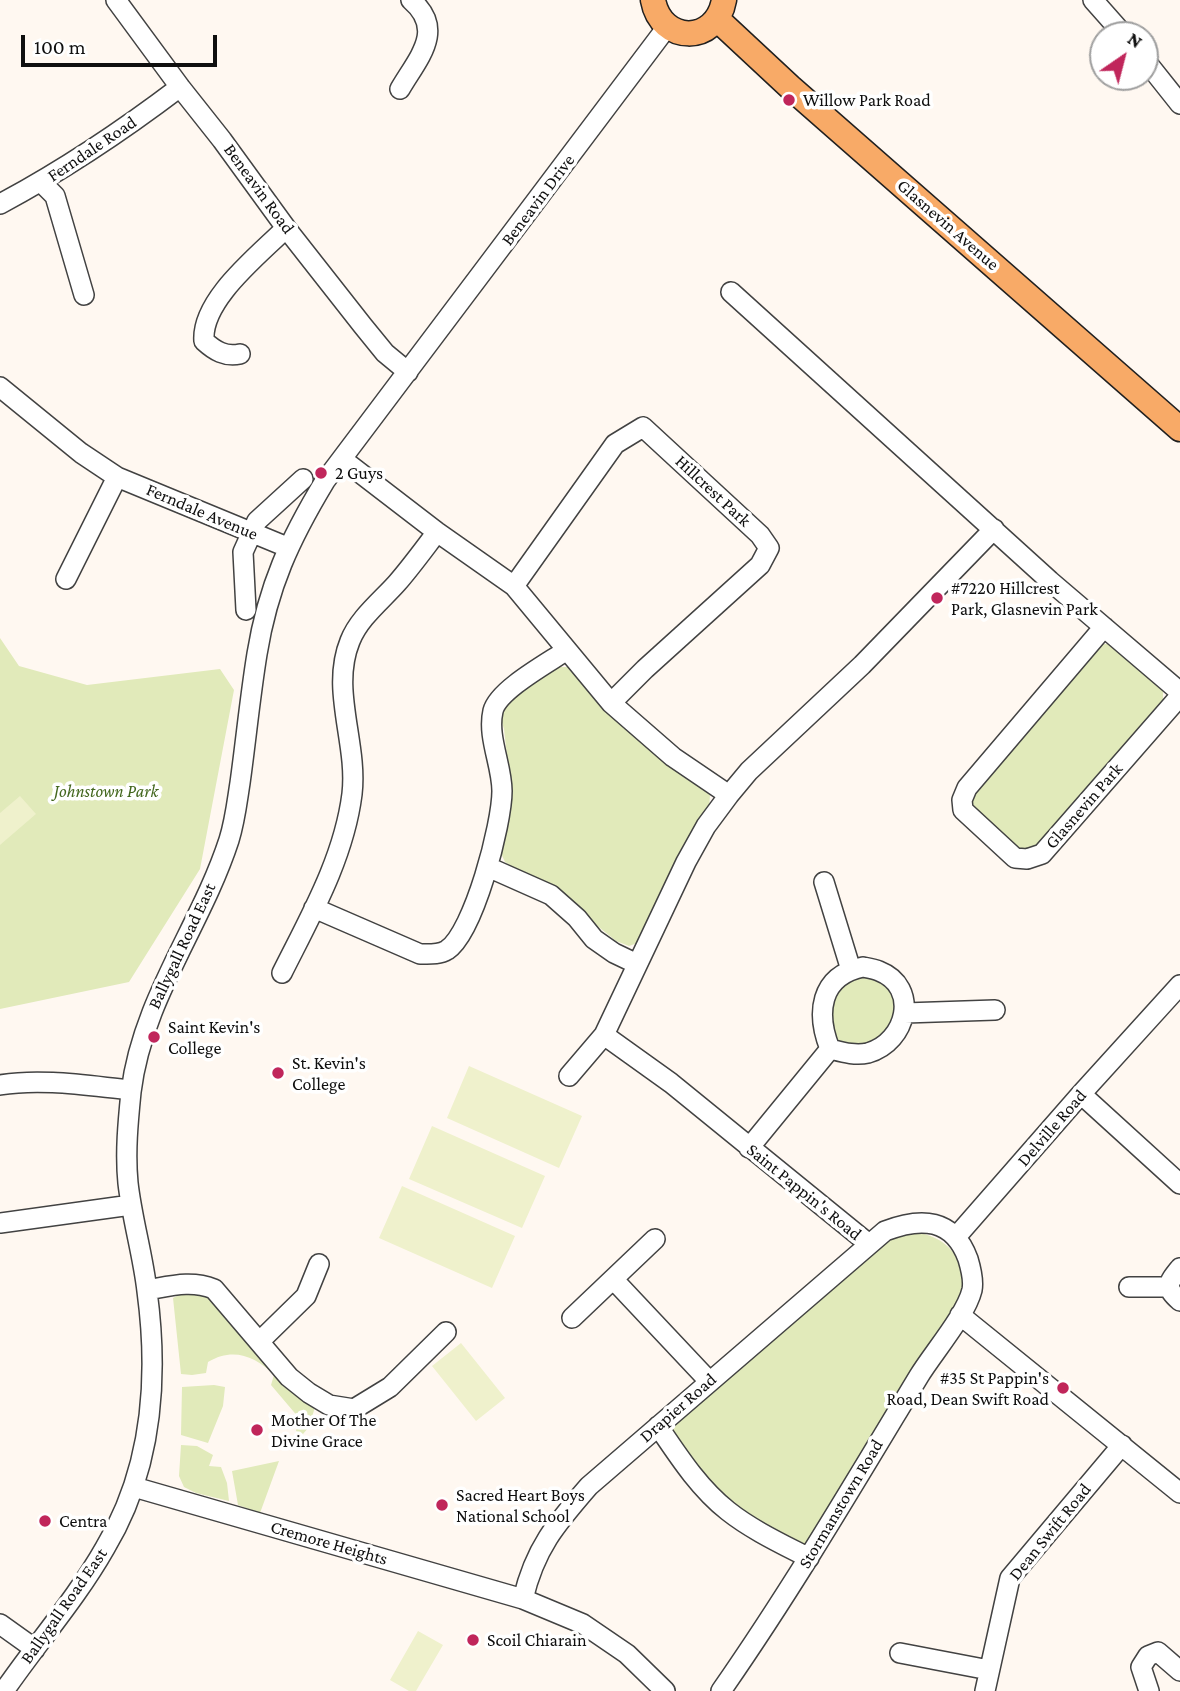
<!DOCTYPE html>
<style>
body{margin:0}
#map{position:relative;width:1180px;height:1691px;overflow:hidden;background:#fff8f1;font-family:"Crimson Pro",serif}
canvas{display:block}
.north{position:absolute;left:1089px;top:21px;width:70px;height:70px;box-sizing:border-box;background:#fff;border:2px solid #9f9f9f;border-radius:50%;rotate:35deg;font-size:19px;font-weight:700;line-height:28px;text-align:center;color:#0f0f0f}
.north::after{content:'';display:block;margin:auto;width:24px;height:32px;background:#c0265b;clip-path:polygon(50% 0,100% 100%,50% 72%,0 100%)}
.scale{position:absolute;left:21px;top:35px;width:196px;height:32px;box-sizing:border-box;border:4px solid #0f0f0f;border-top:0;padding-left:9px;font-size:21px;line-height:24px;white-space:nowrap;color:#0f0f0f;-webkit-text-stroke:5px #fff;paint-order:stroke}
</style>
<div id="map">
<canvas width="1180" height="1691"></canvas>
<div class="north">N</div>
<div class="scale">100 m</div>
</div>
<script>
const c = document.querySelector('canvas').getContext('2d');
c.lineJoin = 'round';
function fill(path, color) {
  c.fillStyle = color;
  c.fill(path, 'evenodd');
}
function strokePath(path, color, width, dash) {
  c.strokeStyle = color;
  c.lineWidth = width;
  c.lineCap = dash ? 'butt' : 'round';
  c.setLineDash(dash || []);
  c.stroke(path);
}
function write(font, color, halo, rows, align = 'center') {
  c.font = font + ' "Crimson Pro",serif';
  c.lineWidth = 7;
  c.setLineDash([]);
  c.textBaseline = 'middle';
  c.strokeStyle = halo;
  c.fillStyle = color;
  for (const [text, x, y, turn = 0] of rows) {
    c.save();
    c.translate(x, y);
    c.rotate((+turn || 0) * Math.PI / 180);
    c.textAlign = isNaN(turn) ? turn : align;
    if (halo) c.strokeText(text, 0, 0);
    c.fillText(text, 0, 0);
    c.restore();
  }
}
const green = new Path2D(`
 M 0,638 L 19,666 L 87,685 L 220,669 L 234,690 L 200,869 L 129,982 L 0,1009 Z
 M 1103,644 L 1111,644 L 1163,690 L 1163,702 L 1038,850 L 1017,850 L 976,812 L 972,805 L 974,793 L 1096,646 Z
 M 553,667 L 568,667 L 590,683 L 704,783 L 710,795 L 709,809 L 643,941 L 629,946 L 616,941 L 563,898 L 505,862 L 499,849 L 511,792 L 504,729 L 500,716 L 504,705 Z
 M 863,974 L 893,989 L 898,1022 L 873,1046 L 841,1046 L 828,1029 L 833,990 Z
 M 913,1232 C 946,1235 969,1260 962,1294 L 806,1547 L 796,1547 L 718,1493 L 672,1433 L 672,1423 L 892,1236 Z
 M 204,1292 L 315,1407 L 309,1427 L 303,1434 L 296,1431 L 299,1418 L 271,1385 L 274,1375 C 255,1356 233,1347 208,1362 L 206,1373 L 192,1375 L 181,1374 L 173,1298 L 181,1294 Z
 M 214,1385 L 225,1387 L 223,1406 L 208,1443 L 181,1435 L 182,1387 Z
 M 181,1445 L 197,1446 L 213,1455 L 209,1466 L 221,1467 L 227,1483 L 229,1501 L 196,1493 L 184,1487 L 179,1476 Z
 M 279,1461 L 260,1513 L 238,1505 L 232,1471 Z`);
const pitch = new Path2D(`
 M 20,796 L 36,814 L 0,845 L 0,813 Z
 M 469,1066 L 582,1116 L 559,1168 L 447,1118 Z
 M 432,1126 L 545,1176 L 522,1228 L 409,1179 Z
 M 402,1186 L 515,1236 L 492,1288 L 379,1238 Z
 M 461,1343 L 505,1398 L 476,1421 L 432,1366 Z
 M 418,1631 L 443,1645 L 416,1691 L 409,1691 L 390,1680 Z`);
const minor = new Path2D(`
 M 116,0 L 180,87 L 222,140 L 286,228 L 363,326 L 385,353 L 408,372
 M 1093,0 L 1124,35
 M 1145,60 L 1180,104
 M 400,89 C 418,58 446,30 411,0
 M 41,182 L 55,196 L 84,295
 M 0,204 C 64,170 122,131 180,87
 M 731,292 L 1050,581 L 1180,692
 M 240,354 C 225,357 215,351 204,341 C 201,300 258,256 286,228
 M 0,387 L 81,453 L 117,477 L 287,547
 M 342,459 L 437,532 L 514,586 L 611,703 L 673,757 L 729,795
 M 66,579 L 117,477
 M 514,586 L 615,444 L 643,427 L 760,535 L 769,548 L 760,565 L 645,669 L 611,703
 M 246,610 L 243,552 L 257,521 L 303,479
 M 1104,627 L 967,788 L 962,800 L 963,810 L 1015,858 L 1027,859 L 1042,854 L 1180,696
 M 488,867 L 551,895 L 577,918 L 594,939 L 614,953 L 637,964
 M 824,882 L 851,970
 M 314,908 L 420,954 C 429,954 439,955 447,950 C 474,932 502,824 502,791 C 502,765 487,737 493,711 C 498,690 548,663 567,650
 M 863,967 C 868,968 874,969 879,971 C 920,987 907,1042 868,1053 C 855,1056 842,1052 830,1049 C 816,1014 819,976 863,967 Z
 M 282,973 C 310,917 344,858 352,794 C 358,743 330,690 350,641 C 359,618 381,601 397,583 C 411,567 424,549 437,532
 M 905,1013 L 995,1010
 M 604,1035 L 671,1083 L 869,1244
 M 569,1076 L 604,1035 L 686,862 L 706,826 L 729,795 L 749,771 L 862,665 L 994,529
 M 0,1085 C 42,1078 89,1086 131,1090
 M 1081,1094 L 1180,1184
 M 749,1148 L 830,1049
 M 0,1223 L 131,1205
 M 956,1237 L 1081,1094 L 1180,985
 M 1180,1268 C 1168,1283 1164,1287 1180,1301
 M 613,1279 L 709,1381
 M 1129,1287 L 1169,1287
 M 147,1290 C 171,1286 191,1280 214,1289 L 289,1377 L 309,1393 L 329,1405 L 354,1409 L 390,1387 L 446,1332
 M 960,1315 L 1180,1493
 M 572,1318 L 655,1239
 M 260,1341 L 306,1296 L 319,1264
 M 658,1426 C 679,1457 699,1488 728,1511 C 752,1530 782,1544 809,1558
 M 134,1487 L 523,1599 L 583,1624 L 627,1654 L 665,1691
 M 523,1599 C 535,1548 556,1524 589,1486 L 885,1231 C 921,1217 953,1218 968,1259 C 971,1269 974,1280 972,1290 C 966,1315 933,1353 919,1376 C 855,1482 792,1589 721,1691
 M 0,1624 L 35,1649
 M 900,1653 L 989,1670
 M 4,1691 C 37,1643 76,1599 105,1548 C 152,1470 159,1380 147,1291 C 143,1255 132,1219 128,1183 C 125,1153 128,1122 131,1092 C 142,1000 201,926 229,840 C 235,821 237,802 240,783 C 246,740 250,697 257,654 C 268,586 290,539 325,481 L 667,27
 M 985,1691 L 1010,1578 L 1122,1445
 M 1149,1691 L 1141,1667 L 1148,1656 L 1158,1652 L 1180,1671`);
const major = new Path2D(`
 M 653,0 C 661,44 716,45 724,0
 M 717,19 L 790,87 L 1180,429`);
const markers = [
 [789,100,7,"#c0265b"],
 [321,473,7,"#c0265b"],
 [937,598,7,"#c0265b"],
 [154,1037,7,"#c0265b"],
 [278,1073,7,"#c0265b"],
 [1063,1388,7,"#c0265b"],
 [257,1430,7,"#c0265b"],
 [442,1505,7,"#c0265b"],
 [45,1521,7,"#c0265b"],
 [473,1640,7,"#c0265b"]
];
const poiNames = [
 ["Willow Park Road",803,100],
 ["2 Guys",335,473],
 ["#7220 Hillcrest",951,588],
 ["Park, Glasnevin Park",951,609],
 ["Saint Kevin's",168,1027],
 ["College",168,1048],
 ["St. Kevin's",292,1063],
 ["College",292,1084],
 ["#35 St Pappin's",1049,1378,"right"],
 ["Road, Dean Swift Road",1049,1399,"right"],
 ["Mother Of The",271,1420],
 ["Divine Grace",271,1441],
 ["Sacred Heart Boys",456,1495],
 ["National School",456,1516],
 ["Centra",59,1521],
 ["Scoil Chiarain",487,1640]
];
const streetNames = [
 ["Ferndale Road",92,149,-34],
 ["Beneavin Road",259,189,54],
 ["Beneavin Drive",538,200,-53],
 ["Glasnevin Avenue",948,225,41],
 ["Hillcrest Park",713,491,43],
 ["Ferndale Avenue",202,512,23],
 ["Glasnevin Park",1084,806,-49],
 ["Ballygall Road East",182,946,-65],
 ["Delville Road",1052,1128,-49],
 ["Saint Pappin's Road",804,1192,39],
 ["Drapier Road",678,1408,-41],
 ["Stormanstown Road",841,1504,-59],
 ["Dean Swift Road",1050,1532,-51],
 ["Cremore Heights",329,1543,16],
 ["Ballygall Road East",64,1606,-55]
];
const parkNames = [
 ["Johnstown Park",106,791]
];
fill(green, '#e1eaba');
fill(pitch, '#eff1cc');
strokePath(minor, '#424242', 22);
strokePath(major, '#202020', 27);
strokePath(minor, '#fff', 19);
strokePath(major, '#f8aa67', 24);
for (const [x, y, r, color] of markers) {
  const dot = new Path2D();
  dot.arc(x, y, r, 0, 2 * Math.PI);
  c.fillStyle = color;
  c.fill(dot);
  strokePath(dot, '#fff', 2.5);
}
write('18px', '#0f0f0f', '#fff', poiNames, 'left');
write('18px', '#0f0f0f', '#fff', streetNames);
write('italic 18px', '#43671e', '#fff', parkNames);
</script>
